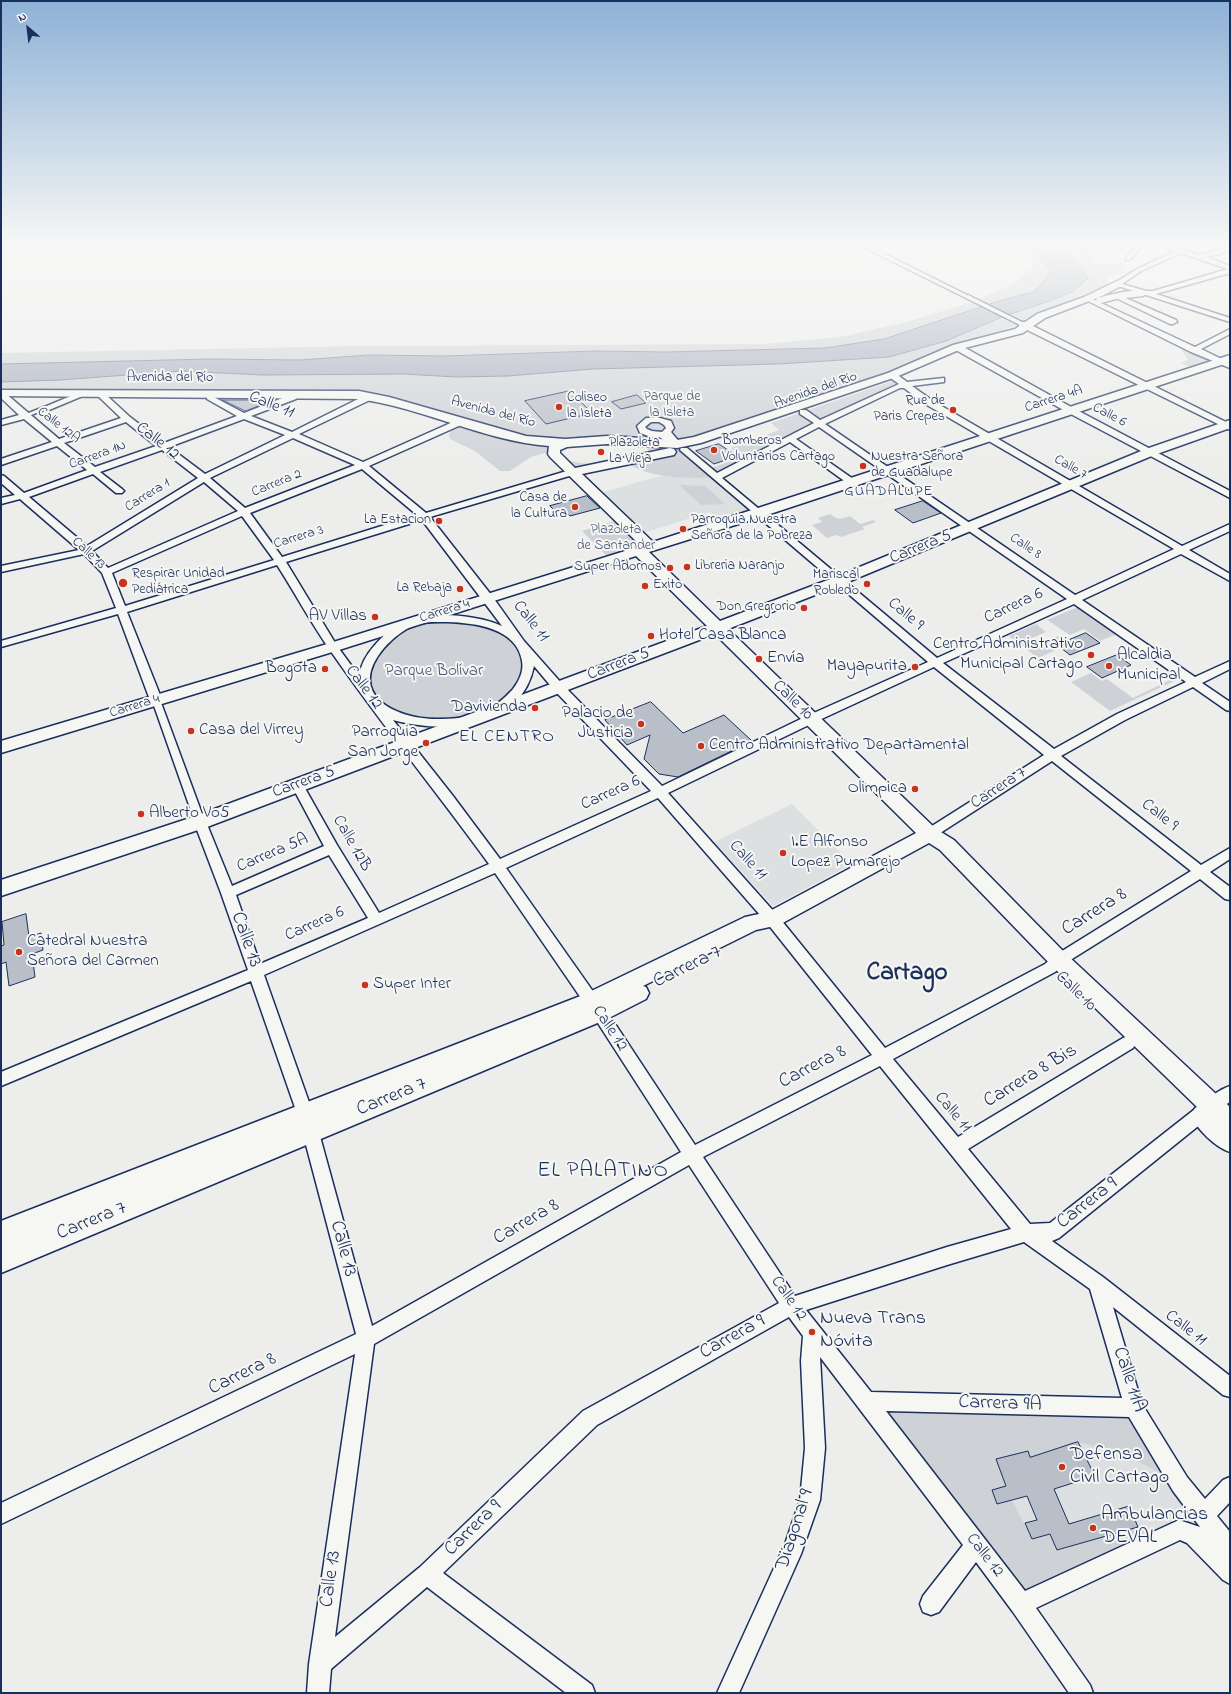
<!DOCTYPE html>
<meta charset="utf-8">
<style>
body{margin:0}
#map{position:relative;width:1231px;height:1694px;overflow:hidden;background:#edeeec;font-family:"Indie Flower",sans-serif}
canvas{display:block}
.frame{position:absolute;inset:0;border:2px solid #1b2f5e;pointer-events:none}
.north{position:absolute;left:8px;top:8px;width:40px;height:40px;-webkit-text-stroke:3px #f6f6f2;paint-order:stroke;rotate:332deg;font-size:11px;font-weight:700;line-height:16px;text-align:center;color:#1b2f5e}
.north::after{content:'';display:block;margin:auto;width:14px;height:18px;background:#1b2f5e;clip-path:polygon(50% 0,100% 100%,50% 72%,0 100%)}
</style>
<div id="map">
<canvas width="1231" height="1694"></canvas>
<div class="frame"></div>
<div class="north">N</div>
</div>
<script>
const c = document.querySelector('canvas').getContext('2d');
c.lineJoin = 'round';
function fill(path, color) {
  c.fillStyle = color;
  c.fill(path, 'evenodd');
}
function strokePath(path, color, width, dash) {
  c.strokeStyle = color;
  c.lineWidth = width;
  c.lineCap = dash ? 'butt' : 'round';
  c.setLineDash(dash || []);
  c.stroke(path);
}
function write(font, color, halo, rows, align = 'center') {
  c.font = font + ' "Indie Flower",sans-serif';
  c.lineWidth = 4;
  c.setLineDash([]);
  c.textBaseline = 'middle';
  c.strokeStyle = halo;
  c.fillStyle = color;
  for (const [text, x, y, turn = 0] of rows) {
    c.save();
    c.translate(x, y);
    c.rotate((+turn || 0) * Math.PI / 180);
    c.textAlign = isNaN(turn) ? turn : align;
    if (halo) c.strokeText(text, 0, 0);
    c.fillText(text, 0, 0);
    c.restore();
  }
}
const built = new Path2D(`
 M 660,476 L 717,477 L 759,513 L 725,524 L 710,512 L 637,535 L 596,494 Z
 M 792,804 L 852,864 L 773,906 L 714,842 Z
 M 866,1401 L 1099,1408 L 1204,1515 L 1179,1530 L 1021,1604 Z`);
const green = new Path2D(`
 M 1017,244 L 1030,244 C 1036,255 1040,264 1051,269 L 1051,271 L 1043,282 L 1033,292 L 989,305 L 976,300 L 1012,285 L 1034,266 L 1027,258 Z
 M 1085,248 L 1095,250 L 1088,251 L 1096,254 L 1089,259 L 1091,262 L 1115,265 L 1116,262 L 1124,263 L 1122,266 L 1124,267 L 1120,270 L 1129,273 L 1113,275 L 1106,278 L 1111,285 L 1102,292 L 1021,324 L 968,342 L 892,375 L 677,445 L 717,477 C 690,479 645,479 624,460 L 573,472 L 557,458 L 579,463 L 597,464 L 649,453 L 647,447 L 644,444 L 565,443 L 555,456 L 545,453 L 531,457 L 510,471 L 500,471 L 475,451 L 450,439 L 449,434 L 458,423 L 385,399 L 1,392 L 1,382 L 60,380 L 181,371 L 262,375 L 404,374 L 456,377 L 508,376 L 593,369 L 778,364 L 889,357 L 946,341 L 1025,309 L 1053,300 L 1073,292 L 1090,278 L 1072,249 Z
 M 973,302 L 984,307 L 883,339 L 825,348 L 667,352 L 595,351 L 445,356 L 369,355 L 300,360 L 211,359 L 1,364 L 1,353 L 359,346 L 764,344 L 840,337 L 906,322 Z
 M 1177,343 L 1218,361 L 1193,368 L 1180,363 L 1188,360 Z
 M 898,379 L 907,386 L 898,386 L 726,472 L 717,471 L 712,468 L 741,457 L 731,448 L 779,430 L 771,423 Z
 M 679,485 L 705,486 L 725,504 L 701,505 Z
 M 830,514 C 837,520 842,519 850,516 L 860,524 L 873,520 L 876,522 L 862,527 L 865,529 L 841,537 L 837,535 L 827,538 L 812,525 L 822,522 L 818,518 Z
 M 621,519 L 650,547 L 611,560 L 582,531 Z
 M 1078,607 L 1117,634 L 1100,641 L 1084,629 L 1070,635 L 1047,620 Z
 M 438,619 L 486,624 L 520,643 L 524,682 L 483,716 L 419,722 L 376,704 L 365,676 L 372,655 L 412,622 Z
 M 1036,624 L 1046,632 L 1027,640 L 1035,646 L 1058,636 L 1062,638 L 1052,643 L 1060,648 L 1038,658 L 1009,636 Z
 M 1171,671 L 1181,678 L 1110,711 L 1071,682 L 1091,673 L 1102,681 L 1107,679 L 1133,698 L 1172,679 L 1164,674 Z
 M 866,1401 L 1134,1408 L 1180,1484 L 1126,1455 L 1078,1442 L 1030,1457 L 1027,1451 L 996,1459 L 1006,1486 L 992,1491 L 997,1504 L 1012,1500 L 1032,1539 L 1043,1536 L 1049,1529 L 1058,1550 L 1138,1527 L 1151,1541 L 1021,1604 Z`);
const water = new Path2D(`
 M 1030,244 L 1066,244 L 1089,278 L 1072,292 L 1052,300 L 1005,316 L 946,341 L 889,357 L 778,364 L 593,369 L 508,376 L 456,377 L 404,374 L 262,375 L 181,371 L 60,380 L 1,382 L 1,364 L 211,359 L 300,360 L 369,355 L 445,356 L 595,351 L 667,352 L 825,348 L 884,339 L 999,301 L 1033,292 L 1043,282 L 1051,271 L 1051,269 C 1040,264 1036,254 1030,244 Z`);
const building = new Path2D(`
 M 570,391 L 592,413 L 546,424 L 525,401 Z
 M 637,395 L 646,403 L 621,409 L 612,402 Z
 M 223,400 L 273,400 L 246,411 Z
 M 719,444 L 737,456 L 714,464 L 696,451 Z
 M 587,496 L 600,508 L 570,516 L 568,514 L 560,516 L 550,506 Z
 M 923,501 L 941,513 L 913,523 L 895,510 Z
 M 1086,633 L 1100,643 L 1070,655 L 1057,645 Z
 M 1117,655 L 1131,665 L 1102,678 L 1087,667 Z
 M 651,702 L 683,733 L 724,715 L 752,741 L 678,777 L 659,774 L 644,759 L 650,735 L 627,745 L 605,720 Z
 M 26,914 L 29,937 L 41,933 L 43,950 L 32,954 L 35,977 L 9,986 L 6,962 L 1,964 L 1,946 L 4,945 L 2,922 Z
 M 1078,1442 L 1095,1476 L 1054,1489 L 1069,1524 L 1129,1506 L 1138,1527 L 1057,1550 L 1050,1534 L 1032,1539 L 1025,1523 L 1037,1520 L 1027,1496 L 997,1504 L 992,1490 L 1006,1486 L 996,1459 L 1028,1451 L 1030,1457 Z`);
const pedestrian = new Path2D(`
 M 968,295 L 1024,323 L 1025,324 L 1020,325 L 966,298 L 966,296 Z
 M 44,407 L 49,408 L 26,417 L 21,416 Z
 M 156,697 L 160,700 L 205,822 L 203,825 L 197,825 L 195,822 L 152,700 Z`);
const minor = new Path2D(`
 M 857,244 L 865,244 L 971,297 L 966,298 Z
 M 1088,244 L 1121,244 L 1118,246 L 1085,248 L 1082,246 Z
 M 1138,244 L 1144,244 L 1130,260 L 1126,260 L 1126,258 Z
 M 1158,244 L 1167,244 L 1199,255 L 1230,247 L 1230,251 L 1206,257 L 1230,266 L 1230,273 L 1156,294 L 1230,318 L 1230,322 L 1115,285 L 1115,283 L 1137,269 L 1175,251 ZM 1181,253 L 1228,269 L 1153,291 L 1146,291 L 1122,284 L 1141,271 Z
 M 1116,294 L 1176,320 L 1177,322 L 1173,324 L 1170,324 L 1114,297 L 1113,296 Z
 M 1088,297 L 1195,347 L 1230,329 L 1230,334 L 1201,349 L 1230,363 L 1230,368 L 1191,352 L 1086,300 L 1086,298 Z
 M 1019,322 L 1025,322 L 1230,424 L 1230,430 L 1019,326 Z
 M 954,345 L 960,345 L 1073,408 L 1230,491 L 1230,498 L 1067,412 L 954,349 Z
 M 889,373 L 895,373 L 907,382 L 944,378 L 944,382 L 912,386 L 933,401 L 1182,546 L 1230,524 L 1230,531 L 1189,550 L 1230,574 L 1230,581 L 1181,554 L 1082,600 L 1195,677 L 1230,661 L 1230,669 L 1202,683 L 1230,702 L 1230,711 L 1226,710 L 1193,687 L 1125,720 L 1061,756 L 1201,865 L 1230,848 L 1230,859 L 1210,872 L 1230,887 L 1230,900 L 1225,899 L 1200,879 L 1064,964 L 1055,972 L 893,1059 L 958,1137 L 1123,1038 L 1128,1036 L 1133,1038 L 1136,1043 L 1133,1048 L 968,1149 L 1030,1224 L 1050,1223 L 1195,1109 L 1201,1107 L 1205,1108 L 1204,1106 C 1208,1097 1221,1089 1230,1086 L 1230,1102 L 1212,1113 L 1208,1112 L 1209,1114 L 1207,1119 L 1059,1238 L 1052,1241 L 1103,1277 L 1230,1376 L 1230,1397 L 1223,1395 L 1113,1307 L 1142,1404 L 1187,1477 L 1205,1499 L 1223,1480 L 1230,1477 L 1230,1502 L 1217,1516 L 1230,1532 L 1230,1584 L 1223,1580 L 1187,1543 L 1180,1540 L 1036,1608 L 1090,1685 L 1093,1693 L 1069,1693 L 1013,1612 L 976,1562 L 939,1612 L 931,1615 L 923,1612 L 920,1604 L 923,1596 L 963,1545 L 820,1357 L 825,1448 L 820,1500 L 801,1554 L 739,1693 L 717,1693 L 785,1544 L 800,1500 L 805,1448 L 801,1361 L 803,1336 L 789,1317 L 597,1425 L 443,1573 L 592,1685 L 595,1693 L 566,1693 L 427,1587 L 331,1669 L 329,1693 L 307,1693 L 309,1664 L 355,1354 L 1,1524 L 1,1503 L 356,1334 L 300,1122 L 251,981 L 1,1086 L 1,1072 L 248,970 L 221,893 L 194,822 L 196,819 L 200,817 L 204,819 L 206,822 L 232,886 L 324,846 L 292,786 L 294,783 L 298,782 L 302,783 L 337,845 L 379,913 L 489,864 C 437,792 380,723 330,650 C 311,623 295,593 277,565 L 127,612 L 162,700 L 160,703 L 152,703 L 150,700 L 118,614 L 1,647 L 1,641 L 116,608 L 102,573 L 84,554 L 1,572 L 1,566 L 79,550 L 20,499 L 1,504 L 1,498 L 15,495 L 1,483 L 1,475 L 4,476 L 24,493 L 87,470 L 57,446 L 1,465 L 1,459 L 52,442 L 24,419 L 1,425 L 1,420 L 19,415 L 1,398 L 1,393 L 5,393 L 59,439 L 121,418 L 98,396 L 99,394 L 105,394 L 130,417 L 164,443 L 237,416 L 207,399 L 207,395 L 210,395 L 244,413 L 290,395 L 296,395 L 296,399 L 251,416 L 292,432 L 366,395 L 372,395 L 372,399 L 299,434 L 363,462 L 455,421 L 461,421 L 462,423 L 461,425 L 369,466 L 426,513 L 570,470 L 576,470 L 577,472 L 576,474 L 430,517 L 492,596 L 524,641 L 563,685 L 662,786 L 807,716 L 928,662 L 680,450 L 681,448 L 687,448 L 717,473 L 814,423 L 800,414 L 800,410 L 806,410 L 820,420 L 899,384 L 889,377 ZM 900,388 L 904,388 L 927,405 L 1174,549 L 1075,595 L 825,424 ZM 244,419 L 285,435 L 205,474 L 169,447 ZM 126,422 L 156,446 L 95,467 L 64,443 ZM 819,427 L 1067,599 L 937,658 L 722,478 L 790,442 L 850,485 L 856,485 L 857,483 L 856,481 L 796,439 ZM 293,438 L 355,465 L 245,508 L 210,478 ZM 162,450 L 198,478 L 87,546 L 29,497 L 93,474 L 116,493 L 122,493 L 124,491 L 122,489 L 100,472 ZM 362,469 L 417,515 L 282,557 L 250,513 ZM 204,482 L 238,511 L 108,568 L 92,551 ZM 242,516 L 274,560 L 125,606 L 112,573 ZM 422,520 L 502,626 C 477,615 434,611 409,620 C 396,625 383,635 374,646 C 367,654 361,664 359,676 L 337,646 L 286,562 ZM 1074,604 L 1186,682 L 1117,714 L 1054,749 L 943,663 ZM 448,622 C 475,623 517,628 522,661 C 524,671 519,681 513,689 C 504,699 492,709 479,714 C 466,718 451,719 437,719 C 395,719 345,694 384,648 C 392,639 404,629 415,625 C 425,621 438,622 448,622 ZM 534,666 L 555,691 L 651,791 L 500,859 L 453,796 L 393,720 C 444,734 521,730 534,666 ZM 934,667 L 1044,755 L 924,831 L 923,834 L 924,837 L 929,839 L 934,837 L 1052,761 L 1191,871 L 1054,956 L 1045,964 L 885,1048 L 777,915 L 668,793 L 815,722 ZM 658,798 L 767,923 L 872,1055 L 695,1145 L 604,1007 L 506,868 ZM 329,855 L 368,918 L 260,964 L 236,895 ZM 495,873 L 594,1017 L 681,1152 L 372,1326 L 316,1122 L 264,975 ZM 880,1066 L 1011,1229 L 947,1247 L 795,1296 L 703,1157 ZM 689,1165 L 779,1303 L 583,1411 L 420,1567 L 335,1637 L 374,1344 ZM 1024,1242 L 1090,1289 L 1122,1398 L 871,1392 L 806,1310 L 947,1265 ZM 886,1411 L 1129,1417 L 1173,1491 L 1200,1527 L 1179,1520 L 1025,1591 Z
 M 78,393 L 81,393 L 85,395 L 49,410 L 46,410 L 42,408 Z
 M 646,418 L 660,418 L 671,421 L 674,428 L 671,432 L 681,444 L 680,446 L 674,446 L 659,437 L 651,437 L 640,433 L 637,426 ZM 651,422 L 659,422 L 664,425 L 666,428 L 662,432 L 652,431 L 647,429 L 645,427 Z`);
const secondary = new Path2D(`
 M 1117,281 L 1122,284 L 1121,286 L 1098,298 C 1108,295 1141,286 1148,293 L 1143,296 L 1116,299 L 1101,303 L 1097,302 L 1096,300 L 1097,298 L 1045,318 L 1023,333 L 961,349 L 896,377 L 701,443 L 677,448 L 607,444 L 567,447 L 560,450 L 560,453 L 575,468 L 670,448 L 674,449 L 676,452 L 674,455 L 582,474 L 653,542 L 1230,355 L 1230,362 L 764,516 L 649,552 L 720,621 L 833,578 L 1146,449 L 1230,420 L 1230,428 L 1154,455 L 843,584 L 728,629 L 936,829 L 954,840 L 1066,954 L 1230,1107 L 1230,1152 C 1215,1147 1198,1130 1191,1116 L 1195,1108 L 1197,1107 L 1052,966 L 940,850 L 929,843 L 779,925 L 756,930 L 643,986 L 646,987 L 649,993 L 646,999 L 607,1019 L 1,1273 L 1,1247 L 58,1224 L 1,1247 L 1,1221 L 583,995 L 745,917 L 768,912 L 916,833 L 715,634 L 207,827 L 1,896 L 1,880 L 193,817 L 707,626 L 636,556 L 339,650 L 1,753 L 1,741 L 327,644 L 641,546 L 550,457 L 548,454 L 549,446 C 484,441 424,408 359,399 L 1,396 L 1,390 L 359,391 L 389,397 L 526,436 L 565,439 L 607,436 L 677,440 L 694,437 L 888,373 L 953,345 L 1015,329 L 1037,314 L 1084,297 Z`);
const markers = [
 [559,407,4,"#c8321e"],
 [953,410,4,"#c8321e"],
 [714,450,4,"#c8321e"],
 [601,452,4,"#c8321e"],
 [863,466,4,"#c8321e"],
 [575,507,4,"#c8321e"],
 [439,521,4,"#c8321e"],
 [683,529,4,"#c8321e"],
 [687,567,4,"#c8321e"],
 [670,568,4,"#c8321e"],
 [123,583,5,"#c8321e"],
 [867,584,4,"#c8321e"],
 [645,586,4,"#c8321e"],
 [460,589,4,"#c8321e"],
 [804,608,4,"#c8321e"],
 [375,617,4,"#c8321e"],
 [651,636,4,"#c8321e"],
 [1091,655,4,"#c8321e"],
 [759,659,4,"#c8321e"],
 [1109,666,4,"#c8321e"],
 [915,667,4,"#c8321e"],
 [325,669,4,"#c8321e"],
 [535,708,4,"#c8321e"],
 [641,724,4,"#c8321e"],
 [191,731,4,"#c8321e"],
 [426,743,4,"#c8321e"],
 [701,746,4,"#c8321e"],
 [915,789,4,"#c8321e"],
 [141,814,4,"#c8321e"],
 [783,853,4,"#c8321e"],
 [19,952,4,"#c8321e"],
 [365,985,4,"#c8321e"],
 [812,1332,4,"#c8321e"],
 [1062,1467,4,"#c8321e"],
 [1093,1528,4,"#c8321e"]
];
const farStreetnames = [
 ["Avenida del Río",170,379],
 ["Avenida del Río",816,391,-19],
 ["Carrera 4A",1054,400,-18],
 ["Avenida del Río",493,413,15],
 ["Calle 6",1109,416,28],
 ["Calle 12A",58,426,38],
 ["Carrera 1N",98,456,-20],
 ["Calle 7",1070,468,30],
 ["Carrera 2",277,484,-22],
 ["Carrera 1",148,496,-32],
 ["Carrera 3",299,538,-17],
 ["Calle 8",1025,547,34],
 ["Calle 13",88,554,43],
 ["Carrera 4",445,612,-17],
 ["Carrera 4",135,707,-17]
];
const farParknames = [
 ["Parque de",672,398],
 ["la Isleta",672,414],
 ["Plazoleta",616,531],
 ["de Santander",616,547]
];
const farPoinames = [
 ["Coliseo",567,399],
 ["la Isleta",567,415],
 ["Rue de",945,402,"right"],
 ["Paris Crepes",945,418,"right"],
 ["Bomberos",722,442],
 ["Voluntarios Cartago",722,458],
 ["Plazoleta",609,444],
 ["La Vieja",609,460],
 ["Nuestra Señora",871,458],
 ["de Guadalupe",871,474],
 ["Casa de",567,499,"right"],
 ["la Cultura",567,515,"right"],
 ["La Estacion",431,521,"right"],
 ["Parroquia Nuestra",691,521],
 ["Señora de la Pobreza",691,537],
 ["Libreria Naranjo",695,567],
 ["Super Adornos",662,568,"right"],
 ["Respirar Unidad",132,575],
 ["Pediátrica",132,591],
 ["Mariscal",859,576,"right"],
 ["Robledo",859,592,"right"],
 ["Exito",653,586],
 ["La Rebaja",452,589,"right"],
 ["Don Gregrorio",796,608,"right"]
];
const farNeighbourhoodnames = [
 ["GUADALUPE",889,493]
];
const streetNames = [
 ["Calle 11",271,406,22],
 ["Calle 12",157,442,38],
 ["Carrera 5",921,548,-22],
 ["Carrera 6",1014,607,-25],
 ["Calle 9",905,615,40],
 ["Calle 11",530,622,52],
 ["Carrera 5",619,665,-21],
 ["Calle 12",363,688,53],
 ["Calle 10",792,701,44],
 ["Carrera 5",304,783,-20],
 ["Carrera 7",999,789,-33],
 ["Carrera 6",611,794,-24],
 ["Calle 9",1159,816,38],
 ["Calle 12B",351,844,60],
 ["Carrera 5A",273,854,-23],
 ["Calle 11",747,861,48],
 ["Carrera 6",315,925,-24],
 ["Calle 10",1075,992,44],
 ["Calle 12",609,1029,57],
 ["Calle 11",952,1113,50],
 ["Calle 12",788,1299,55],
 ["Calle 11",1185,1329,38],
 ["Calle 12",984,1556,52]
];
const poiNames = [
 ["AV Villas",367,617,"right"],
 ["Hotel Casa Blanca",659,636],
 ["Centro Administrativo",1083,645,"right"],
 ["Municipal Cartago",1083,665,"right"],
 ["Alcaldia",1117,656],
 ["Municipal",1117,676],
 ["Envía",767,659],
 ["Mayapurita",907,667,"right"],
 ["Bogota",317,669,"right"],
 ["Davivienda",527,708,"right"],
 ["Palacio de",633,714,"right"],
 ["Justicia",633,734,"right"],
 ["Casa del Virrey",199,731],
 ["Parroquia",418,733,"right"],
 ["San Jorge",418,753,"right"],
 ["Centro Administrativo Departamental",709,746],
 ["Olimpica",907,789,"right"],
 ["Alberto Vo5",149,814],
 ["I.E Alfonso",791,843],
 ["Lopez Pumarejo",791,863],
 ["Catedral Nuestra",27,942],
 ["Señora del Carmen",27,962],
 ["Super Inter",373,985]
];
const parkNames = [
 ["Parque Bolívar",434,672]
];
const neighbourhoodNames = [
 ["EL CENTRO",507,738]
];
const nearStreetnames = [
 ["Carrera 8",1095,913,-32],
 ["Calle 13",245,940,70],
 ["Carrera 7",688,968,-26],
 ["Carrera 8",813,1068,-27],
 ["Carrera 8 Bis",1031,1077,-31],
 ["Carrera 7",392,1098,-22],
 ["Carrera 9",1088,1204,-38],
 ["Carrera 7",92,1222,-22],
 ["Carrera 8",527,1223,-30],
 ["Calle 13",342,1249,75],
 ["Carrera 9",733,1338,-29],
 ["Carrera 8",243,1375,-26],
 ["Calle 11A",1128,1380,71],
 ["Carrera 9A",1000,1405,2],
 ["Carrera 9",474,1529,-44],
 ["Diagonal 9",796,1530,-72],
 ["Calle 13",332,1579,-82]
];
const nearPoinames = [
 ["Nueva Trans",820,1320],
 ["Nóvita",820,1343],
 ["Defensa",1070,1456],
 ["Civil Cartago",1070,1479],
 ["Ambulancias",1101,1516],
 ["DEVAL",1101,1539]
];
const nearNeighbourhoodnames = [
 ["EL PALATINO",603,1172]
];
const townNames = [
 ["Cartago",907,975]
];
fill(built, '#dde0e1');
fill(green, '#ced2d7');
fill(water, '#a5acbc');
strokePath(water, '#6e7a96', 1);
fill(building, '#b9bfc8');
strokePath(building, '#1b2f5e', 1);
strokePath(pedestrian, '#1b2f5e', 3);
strokePath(minor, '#1b2f5e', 3);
strokePath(secondary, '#1b2f5e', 3);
fill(pedestrian, '#f6f6f2');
fill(minor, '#f6f6f2');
fill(secondary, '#f6f6f2');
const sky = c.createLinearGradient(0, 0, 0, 481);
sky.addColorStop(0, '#8db1d6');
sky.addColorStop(0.51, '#f7f7f6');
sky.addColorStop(1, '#f7f7f600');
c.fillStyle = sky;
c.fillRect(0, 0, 1231, 481);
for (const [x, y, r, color] of markers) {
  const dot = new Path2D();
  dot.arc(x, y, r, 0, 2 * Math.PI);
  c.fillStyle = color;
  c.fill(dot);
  strokePath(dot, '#f6f6f2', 1.5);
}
write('14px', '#1b2f5e', '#f6f6f2', farStreetnames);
write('14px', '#48587c', '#f6f6f2', farParknames);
write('14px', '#1b2f5e', '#f6f6f2', farPoinames, 'left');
c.letterSpacing = '1px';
write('15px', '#1b2f5e', '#f6f6f2', farNeighbourhoodnames);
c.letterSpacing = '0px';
write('17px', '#1b2f5e', '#f6f6f2', streetNames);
write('17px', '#1b2f5e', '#f6f6f2', poiNames, 'left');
write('17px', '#48587c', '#f6f6f2', parkNames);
c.letterSpacing = '1px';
write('18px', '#1b2f5e', '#f6f6f2', neighbourhoodNames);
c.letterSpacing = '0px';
write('20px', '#1b2f5e', '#f6f6f2', nearStreetnames);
write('20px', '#1b2f5e', '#f6f6f2', nearPoinames, 'left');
c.letterSpacing = '1px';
write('22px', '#1b2f5e', '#f6f6f2', nearNeighbourhoodnames);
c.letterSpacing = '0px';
write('bold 25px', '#1b2f5e', '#f6f6f2', townNames);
</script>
